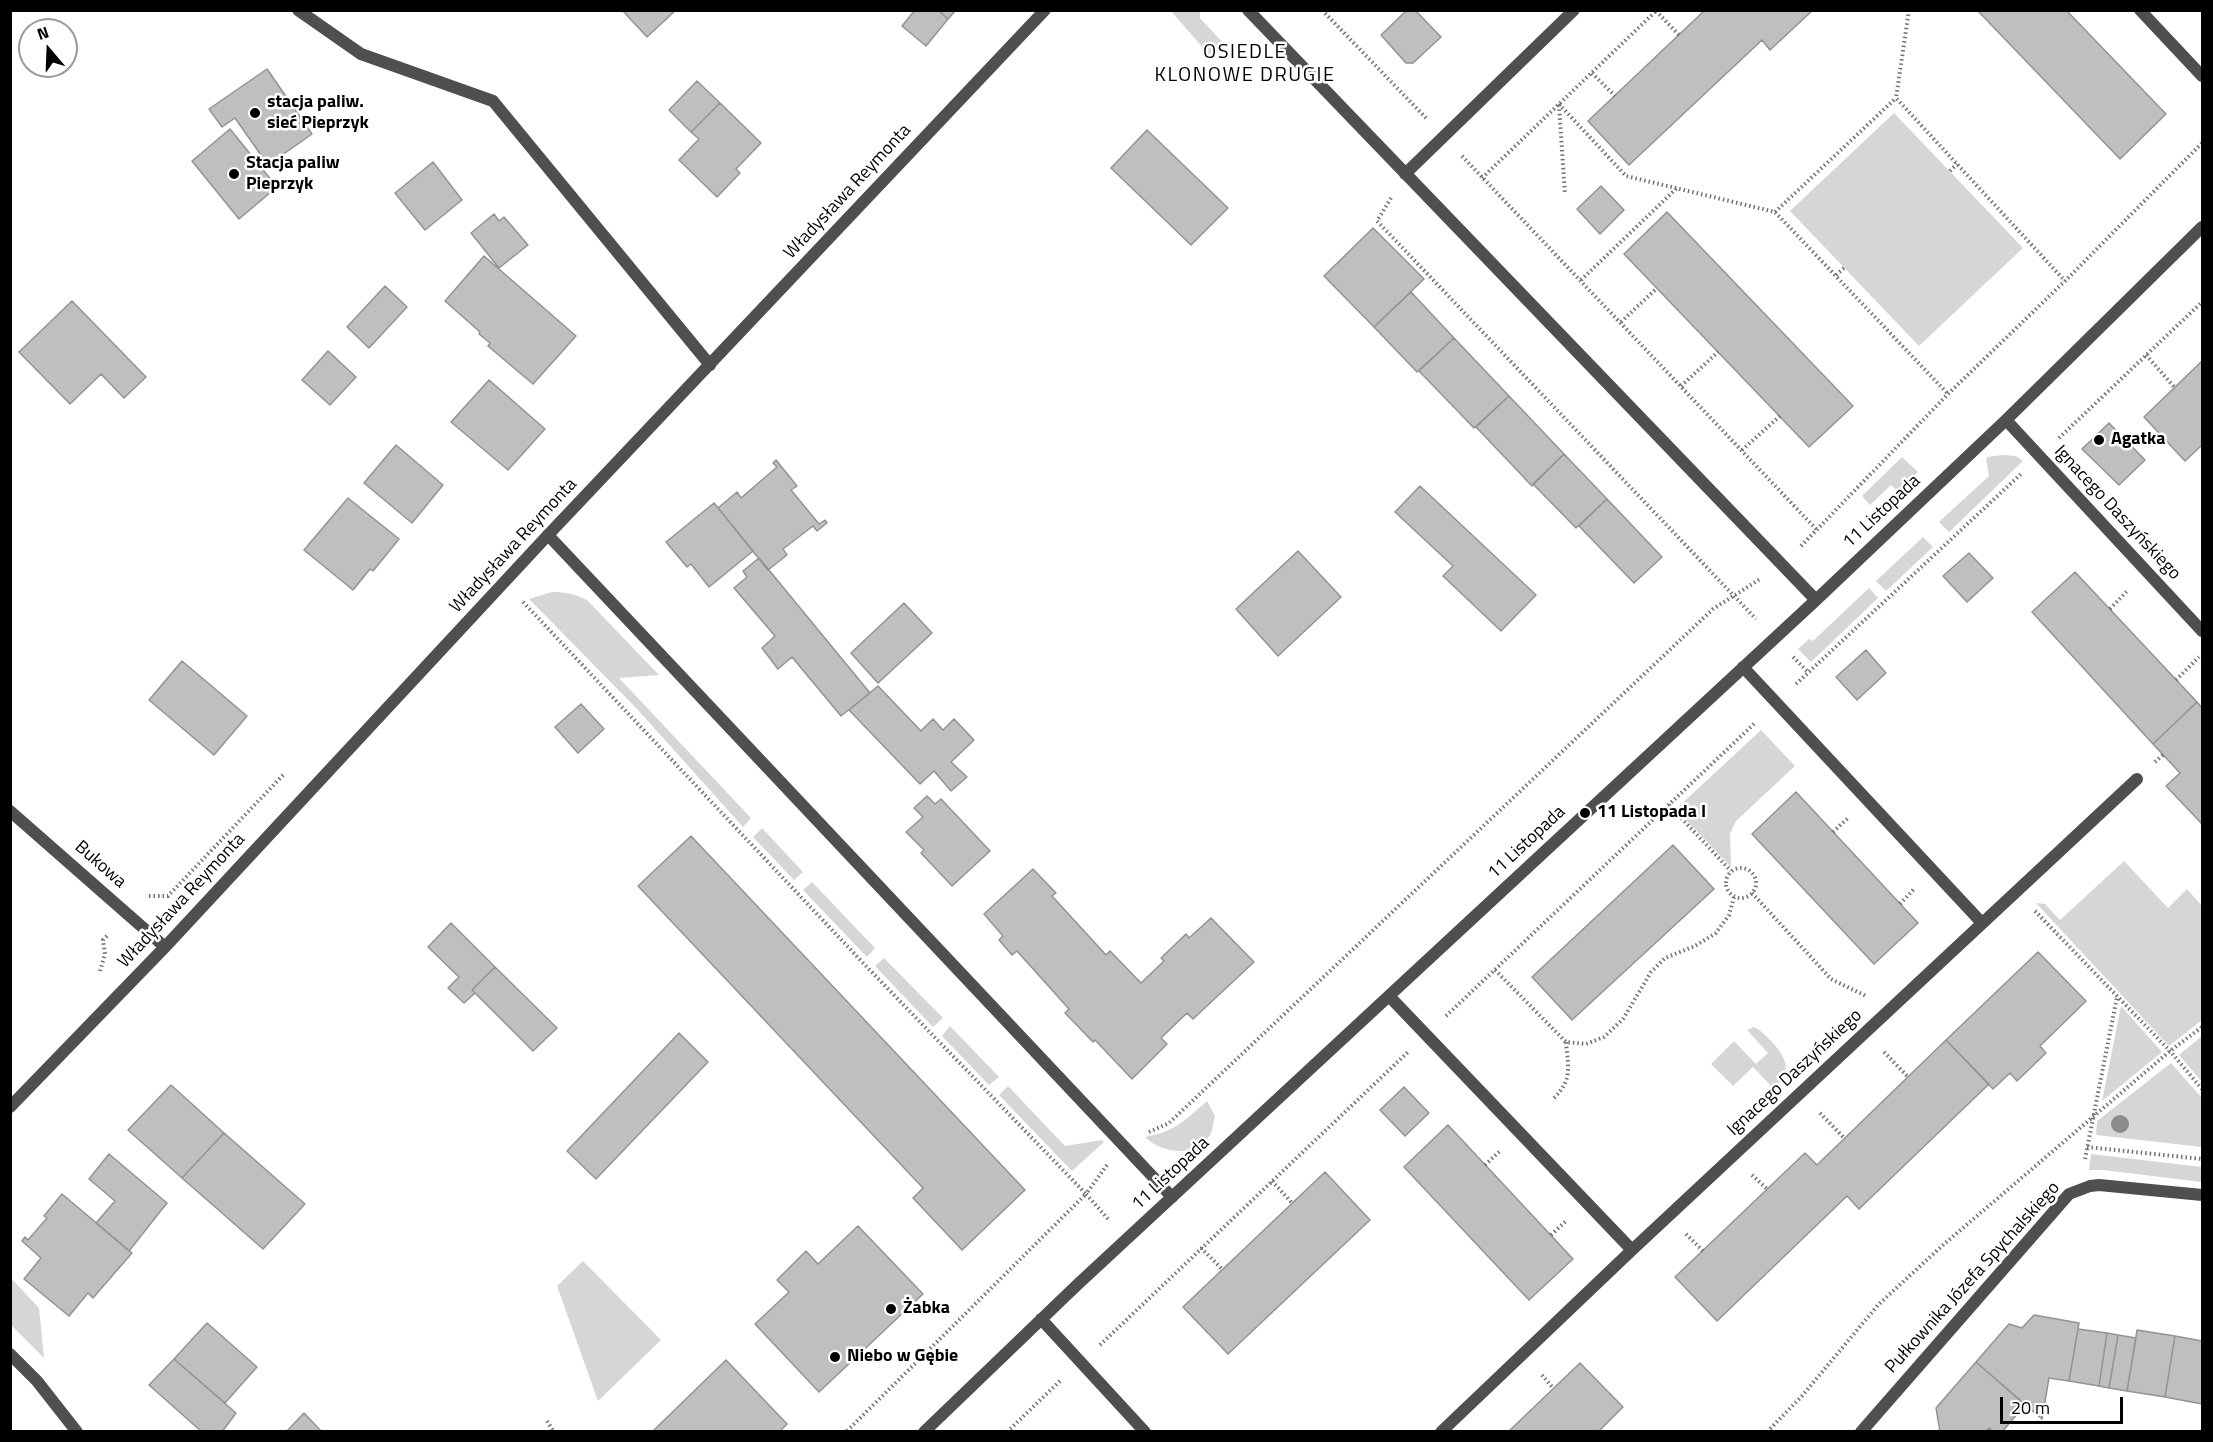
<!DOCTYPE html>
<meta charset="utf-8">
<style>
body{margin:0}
#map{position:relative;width:2213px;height:1442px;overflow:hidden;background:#fff;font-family:"Titillium Web",sans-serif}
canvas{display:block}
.frame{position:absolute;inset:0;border:12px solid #000;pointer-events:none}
.north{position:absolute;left:18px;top:18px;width:60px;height:60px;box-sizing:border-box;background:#fff;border:2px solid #999;border-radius:50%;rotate:341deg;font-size:16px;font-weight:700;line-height:24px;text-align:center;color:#000}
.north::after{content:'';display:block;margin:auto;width:21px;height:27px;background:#000;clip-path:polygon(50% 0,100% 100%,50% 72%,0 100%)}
.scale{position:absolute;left:2000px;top:1397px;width:123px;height:27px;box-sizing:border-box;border:3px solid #000;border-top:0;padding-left:8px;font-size:18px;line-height:21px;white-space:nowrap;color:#000;-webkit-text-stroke:4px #fff;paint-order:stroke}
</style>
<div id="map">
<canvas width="2213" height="1442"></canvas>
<div class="frame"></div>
<div class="north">N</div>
<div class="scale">20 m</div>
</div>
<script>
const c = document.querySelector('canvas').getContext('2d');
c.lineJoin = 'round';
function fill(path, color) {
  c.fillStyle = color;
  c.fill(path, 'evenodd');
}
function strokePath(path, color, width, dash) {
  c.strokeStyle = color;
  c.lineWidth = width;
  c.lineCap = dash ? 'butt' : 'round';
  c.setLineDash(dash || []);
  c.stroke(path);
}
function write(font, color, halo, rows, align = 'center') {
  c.font = font + ' "Titillium Web",sans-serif';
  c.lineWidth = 5;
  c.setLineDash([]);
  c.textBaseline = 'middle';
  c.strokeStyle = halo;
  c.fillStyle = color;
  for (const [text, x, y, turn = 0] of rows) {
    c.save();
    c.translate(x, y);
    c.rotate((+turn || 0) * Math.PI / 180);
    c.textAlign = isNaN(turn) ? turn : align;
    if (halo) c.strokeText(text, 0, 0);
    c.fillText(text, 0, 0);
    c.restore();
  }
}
const green = new Path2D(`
 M 1171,11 L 1200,11 L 1200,18 L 1225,45 L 1211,57 Z
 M 1894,113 L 2023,248 L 1919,346 L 1790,211 Z
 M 2003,455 L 2016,456 L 2023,461 L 1949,532 L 1939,522 L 1989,476 L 1986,459 L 1987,457 Z
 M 1902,457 L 1918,472 L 1898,491 L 1891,485 L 1870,505 L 1862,496 Z
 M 1923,537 L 1933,547 L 1886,591 L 1876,581 Z
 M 1869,588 L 1878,598 L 1811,662 L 1798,649 L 1809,639 L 1813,641 Z
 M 552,592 C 565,592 575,594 587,600 L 659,675 L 619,678 L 751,818 L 743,827 L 638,710 L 529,599 Z
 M 1761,730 L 1795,766 L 1736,821 L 1730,834 L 1731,867 L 1676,809 Z
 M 762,828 L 803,872 L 794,880 L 753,837 Z
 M 2124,861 L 2168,908 L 2187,889 L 2202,906 L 2202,1020 L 2169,1046 L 2036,903 L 2045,904 L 2060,920 Z
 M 812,882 L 875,948 L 867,957 L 803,890 Z
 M 884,958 L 943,1018 L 933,1027 L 875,966 Z
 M 2121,1006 L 2162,1052 L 2102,1101 Z
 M 950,1026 L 999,1077 L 989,1085 L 942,1036 Z
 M 1754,1027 C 1762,1031 1767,1037 1773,1043 C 1788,1060 1791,1072 1774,1089 L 1753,1067 L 1733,1086 L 1711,1064 L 1734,1041 L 1756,1064 L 1768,1053 L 1747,1030 Z
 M 2202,1036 L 2202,1082 L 2179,1055 Z
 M 2171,1063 L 2202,1098 L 2202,1147 L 2096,1135 L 2097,1121 Z
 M 1008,1086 L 1065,1146 L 1102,1140 L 1104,1142 L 1072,1171 L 999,1095 Z
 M 1207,1101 L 1215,1116 C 1213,1122 1213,1130 1210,1135 C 1196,1159 1161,1153 1145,1137 C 1176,1131 1184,1121 1207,1101 Z
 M 2091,1154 L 2202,1167 L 2202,1182 L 2103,1170 L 2089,1170 Z
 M 583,1261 L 661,1340 L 598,1401 L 557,1286 Z
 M 10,1277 L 39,1308 L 44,1358 L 11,1325 Z`);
const building = new Path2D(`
 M 622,10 L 676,10 L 647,37 Z
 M 915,10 L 938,10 L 948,19 L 926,46 L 902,26 Z
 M 938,10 L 956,10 L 948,19 Z
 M 1407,10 L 1415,10 L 1441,37 L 1413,63 L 1406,63 L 1381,35 Z
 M 1705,10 L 1813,10 L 1770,50 L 1762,40 L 1629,165 L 1588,121 Z
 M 1977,10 L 2066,10 L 2166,114 L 2120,159 Z
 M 267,69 L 312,134 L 268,165 L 235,118 L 222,127 L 209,109 Z
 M 697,81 L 720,103 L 691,132 L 669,110 Z
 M 720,103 L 761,143 L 736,169 L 740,173 L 717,197 L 679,160 L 699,139 L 691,132 Z
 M 230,129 L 277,187 L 239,219 L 192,161 Z
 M 1147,130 L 1228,208 L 1191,245 L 1111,168 Z
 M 433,162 L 462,200 L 425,230 L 395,193 Z
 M 1601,186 L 1624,210 L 1600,234 L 1577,209 Z
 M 1667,212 L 1853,406 L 1809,447 L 1624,254 Z
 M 494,214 L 499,221 L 504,217 L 528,245 L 499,268 L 471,233 Z
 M 1373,228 L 1424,279 L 1374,327 L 1324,276 Z
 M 484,256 L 576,336 L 533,384 L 488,346 L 490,343 L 479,334 L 480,332 L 445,301 Z
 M 385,286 L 407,307 L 369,348 L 347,327 Z
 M 1411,292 L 1454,338 L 1417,372 L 1374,327 Z
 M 72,301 L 146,377 L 124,398 L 101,374 L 70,404 L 19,352 Z
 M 1454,338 L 1509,396 L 1474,428 L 1419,371 Z
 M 328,351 L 356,377 L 330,405 L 302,380 Z
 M 2202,361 L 2202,445 L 2185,461 L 2144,417 Z
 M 489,380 L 545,429 L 508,470 L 451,422 Z
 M 1509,396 L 1564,454 L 1532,486 L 1476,427 Z
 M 2109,423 L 2145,460 L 2119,485 L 2082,449 Z
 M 396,445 L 443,485 L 412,523 L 364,483 Z
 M 1564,454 L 1607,499 L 1576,528 L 1533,484 Z
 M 776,460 L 797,486 L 791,490 L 819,524 L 825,520 L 827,523 L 817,531 L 813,526 L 783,549 L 787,555 L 768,570 L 718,508 L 737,492 L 741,498 L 777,467 L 773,463 Z
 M 1420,486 L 1536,595 L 1501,631 L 1443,576 L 1453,566 L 1395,512 Z
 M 348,498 L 399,539 L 373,571 L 370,569 L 353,590 L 304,550 Z
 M 1607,499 L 1662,557 L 1634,583 L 1579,526 Z
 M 714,503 L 753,551 L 709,587 L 691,564 L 687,567 L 666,542 Z
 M 1298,551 L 1341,597 L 1278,656 L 1236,609 Z
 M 1969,553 L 1993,578 L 1967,602 L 1943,576 Z
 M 759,558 L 870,693 L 841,716 L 792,657 L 778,669 L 762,648 L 775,636 L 734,588 L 747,577 L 743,571 Z
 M 2075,572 L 2197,702 L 2153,744 L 2032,612 Z
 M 904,603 L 932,633 L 878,683 L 851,653 Z
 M 1866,650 L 1886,673 L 1857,700 L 1836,677 Z
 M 182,661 L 247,716 L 214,755 L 149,700 Z
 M 878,686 L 921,731 L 933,719 L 943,730 L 954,719 L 974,740 L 951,762 L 967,777 L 951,791 L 934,771 L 920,784 L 849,710 Z
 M 2197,702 L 2202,708 L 2202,824 L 2166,786 L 2180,773 L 2153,744 Z
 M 581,704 L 604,729 L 578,753 L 555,727 Z
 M 1796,792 L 1918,923 L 1874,964 L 1752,834 Z
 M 927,796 L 935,804 L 941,799 L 990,851 L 952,886 L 921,853 L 924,850 L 906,832 L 923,817 L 914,808 Z
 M 691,836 L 1025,1190 L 962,1250 L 913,1198 L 923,1188 L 638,886 Z
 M 1673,845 L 1714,889 L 1572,1020 L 1532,977 Z
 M 1033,869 L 1056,893 L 1052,896 L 1106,955 L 1110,951 L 1141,983 L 1164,961 L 1161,958 L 1186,934 L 1189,938 L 1211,918 L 1254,962 L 1193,1019 L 1187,1013 L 1161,1038 L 1167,1044 L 1132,1079 L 1095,1040 L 1093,1042 L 1065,1013 L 1069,1009 L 1017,951 L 1012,955 L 999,940 L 1003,936 L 984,914 Z
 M 451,923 L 495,967 L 472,990 L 475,993 L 464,1003 L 448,988 L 459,977 L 428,947 Z
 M 2038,952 L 2086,1001 L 2040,1046 L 2046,1053 L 2017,1081 L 2010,1073 L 1993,1089 L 1946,1040 Z
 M 495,967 L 557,1028 L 533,1051 L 472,990 Z
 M 679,1033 L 708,1062 L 596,1179 L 567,1151 Z
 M 1946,1040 L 1989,1084 L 1859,1209 L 1847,1196 L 1717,1321 L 1675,1277 L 1805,1153 L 1817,1165 Z
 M 171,1085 L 224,1133 L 182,1178 L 128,1130 Z
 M 1404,1087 L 1429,1113 L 1405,1136 L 1380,1110 Z
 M 1448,1125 L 1573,1259 L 1529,1300 L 1404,1167 Z
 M 224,1133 L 305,1204 L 263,1249 L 182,1178 Z
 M 109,1154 L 167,1203 L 129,1251 L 96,1223 L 115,1201 L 89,1179 Z
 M 1325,1172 L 1370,1220 L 1228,1354 L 1183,1307 Z
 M 62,1194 L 132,1253 L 93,1298 L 88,1293 L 69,1316 L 24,1279 L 41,1258 L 22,1241 L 25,1237 L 28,1240 L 47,1218 L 44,1216 Z
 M 858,1226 L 923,1294 L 819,1392 L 755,1324 L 789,1292 L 777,1280 L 806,1251 L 818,1264 Z
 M 2034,1315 L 2079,1323 L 2069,1381 L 2049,1378 L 2042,1419 L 1976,1362 L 2009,1324 L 2022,1328 Z
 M 207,1323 L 257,1367 L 225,1403 L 174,1359 Z
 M 2078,1329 L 2107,1333 L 2099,1386 L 2069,1381 Z
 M 2137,1330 L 2175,1336 L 2165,1397 L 2127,1391 Z
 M 2107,1333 L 2118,1335 L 2109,1388 L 2099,1386 Z
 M 2118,1335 L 2136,1338 L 2127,1391 L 2109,1388 Z
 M 2175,1336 L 2202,1341 L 2202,1404 L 2165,1397 Z
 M 174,1359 L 236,1413 L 222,1432 L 202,1432 L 149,1385 Z
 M 726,1360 L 787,1424 L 779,1432 L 652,1432 Z
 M 1976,1362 L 2025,1405 L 2002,1432 L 1993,1432 L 1989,1428 L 1986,1432 L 1940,1432 L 1936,1408 Z
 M 1580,1363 L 1623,1407 L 1598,1432 L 1508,1432 Z
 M 304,1413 L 322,1432 L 286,1432 Z`);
const path = new Path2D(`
 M 1322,10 L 1426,118
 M 1909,10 L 1896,98 L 2065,281
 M 1656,11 L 1679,35
 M 1592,73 L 1615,96
 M 1559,104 L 1626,176 L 1775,212 L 1948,394
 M 1559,105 L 1565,194
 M 1462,156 L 1817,530
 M 1950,171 L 1957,164
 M 1482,178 L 1657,10
 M 1391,198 L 1377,221 L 1756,619
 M 1775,212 L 1896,98
 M 1836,275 L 1844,268
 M 1581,280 L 1677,188
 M 1621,322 L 1657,288
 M 2146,355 L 2175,388
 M 1681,386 L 1718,352
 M 2059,438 L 2202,302
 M 1742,450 L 1780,416
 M 1801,546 L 1948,394 L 2065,281 L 2202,143
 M 523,602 L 866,966 L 1086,1194 L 846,1432
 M 2110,609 L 2128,590
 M 1793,657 L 1808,672
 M 2176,680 L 2199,657
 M 1796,684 L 2021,474
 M 2155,762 L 2163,755
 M 1669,805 L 1731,871
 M 1833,832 L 1848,818
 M1726 883a15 15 0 1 1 30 0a15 15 0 1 1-30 0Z
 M 1752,893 L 1831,979 L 1866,996
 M 149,896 L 168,896 L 284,774
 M 1900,904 L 1914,889
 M 2035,911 L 2170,1051 L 2202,1089
 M 1495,970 L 1566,1042 L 1586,1044 L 1604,1037 L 1623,1019 L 1651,972 L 1665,958 L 1695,946 L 1716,933 L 1729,915 L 1734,897
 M 100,971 L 105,954 L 103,940 L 109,934
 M 1446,1016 L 1756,722
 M 1884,1052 L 1908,1077
 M 1554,1098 C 1573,1079 1568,1067 1566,1042
 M 1820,1113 L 1844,1138
 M 1149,1132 L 1169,1123 L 1713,609 L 1760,579
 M 2087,1147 L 2202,1159
 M 2085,1159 L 2117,997
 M 1107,1165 L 1086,1194 L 1109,1220
 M 1485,1165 L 1500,1151
 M 1752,1175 L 1767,1189
 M 1272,1181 L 1292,1203
 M 1686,1234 L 1703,1251
 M 1551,1235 L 1566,1221
 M 1201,1248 L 1222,1269
 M 1100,1345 L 1408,1052
 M 1542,1375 L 1553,1388
 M 547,1421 L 554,1432
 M 1007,1432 L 1061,1380
 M 1767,1432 L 1802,1396 L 1878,1305 L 1943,1245 L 2170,1051 L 2202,1027`);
const lane = new Path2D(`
 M 298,10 L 361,54 L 493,101 L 710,365
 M 548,535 L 1172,1197`);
const street = new Path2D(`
 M 1248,10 L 1816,600
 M 2140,10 L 2202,76
 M 1405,174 L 1574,10
 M 2006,420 L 2202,631
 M 1743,667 L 1982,923
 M 10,811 L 165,947
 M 1389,996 L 1632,1250
 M 10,1107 L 165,947 L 548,535 L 1045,10
 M 1041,1319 L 1145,1432
 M 10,1354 L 37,1381 L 77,1432
 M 924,1432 L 1077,1285 L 1816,600 L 2006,420 L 2202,227
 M 1441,1432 L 1632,1250 L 2137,779
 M 1861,1432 L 2069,1194 L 2090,1186 L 2099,1185 L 2202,1195`);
const trees = [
 [2120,1124]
];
const markers = [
 [255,113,6,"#000"],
 [234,174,6,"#000"],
 [2099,440,6,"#000"],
 [1585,813,6,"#000"],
 [891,1309,6,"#000"],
 [835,1357,6,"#000"]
];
const poiNames = [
 ["stacja paliw.",267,103],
 ["sieć Pieprzyk",267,124],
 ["Stacja paliw",246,164],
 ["Pieprzyk",246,185],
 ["Agatka",2111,440],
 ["11 Listopada I",1597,813],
 ["Żabka",903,1309],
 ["Niebo w Gębie",847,1357]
];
const streetNames = [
 ["Władysława Reymonta",848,192,-47],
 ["11 Listopada",1882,512,-43],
 ["Ignacego Daszyńskiego",2117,513,47],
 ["Władysława Reymonta",514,546,-47],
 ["11 Listopada",1527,843,-43],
 ["Bukowa",100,865,41],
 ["Władysława Reymonta",182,901,-47],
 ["Ignacego Daszyńskiego",1795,1073,-43],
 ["11 Listopada",1171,1174,-43],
 ["Pułkownika Józefa Spychalskiego",1973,1278,-48]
];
const neighbourhoodNames = [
 ["OSIEDLE",1245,53],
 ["KLONOWE DRUGIE",1245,76]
];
fill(green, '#d6d6d6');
fill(building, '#bfbfbf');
strokePath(building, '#939393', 1.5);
strokePath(path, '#717171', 4, [1.5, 3]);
strokePath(lane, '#4f4f4f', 12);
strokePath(street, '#4f4f4f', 12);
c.fillStyle = '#8c8c8c';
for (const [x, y] of trees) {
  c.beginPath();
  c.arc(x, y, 9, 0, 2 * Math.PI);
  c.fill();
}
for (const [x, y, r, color] of markers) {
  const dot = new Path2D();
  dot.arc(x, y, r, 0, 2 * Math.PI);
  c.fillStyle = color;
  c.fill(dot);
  strokePath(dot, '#fff', 2);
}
write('bold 18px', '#000', '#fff', poiNames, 'left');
write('18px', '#000', '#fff', streetNames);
c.letterSpacing = '1.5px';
write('20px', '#000', '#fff', neighbourhoodNames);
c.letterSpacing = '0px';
</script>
